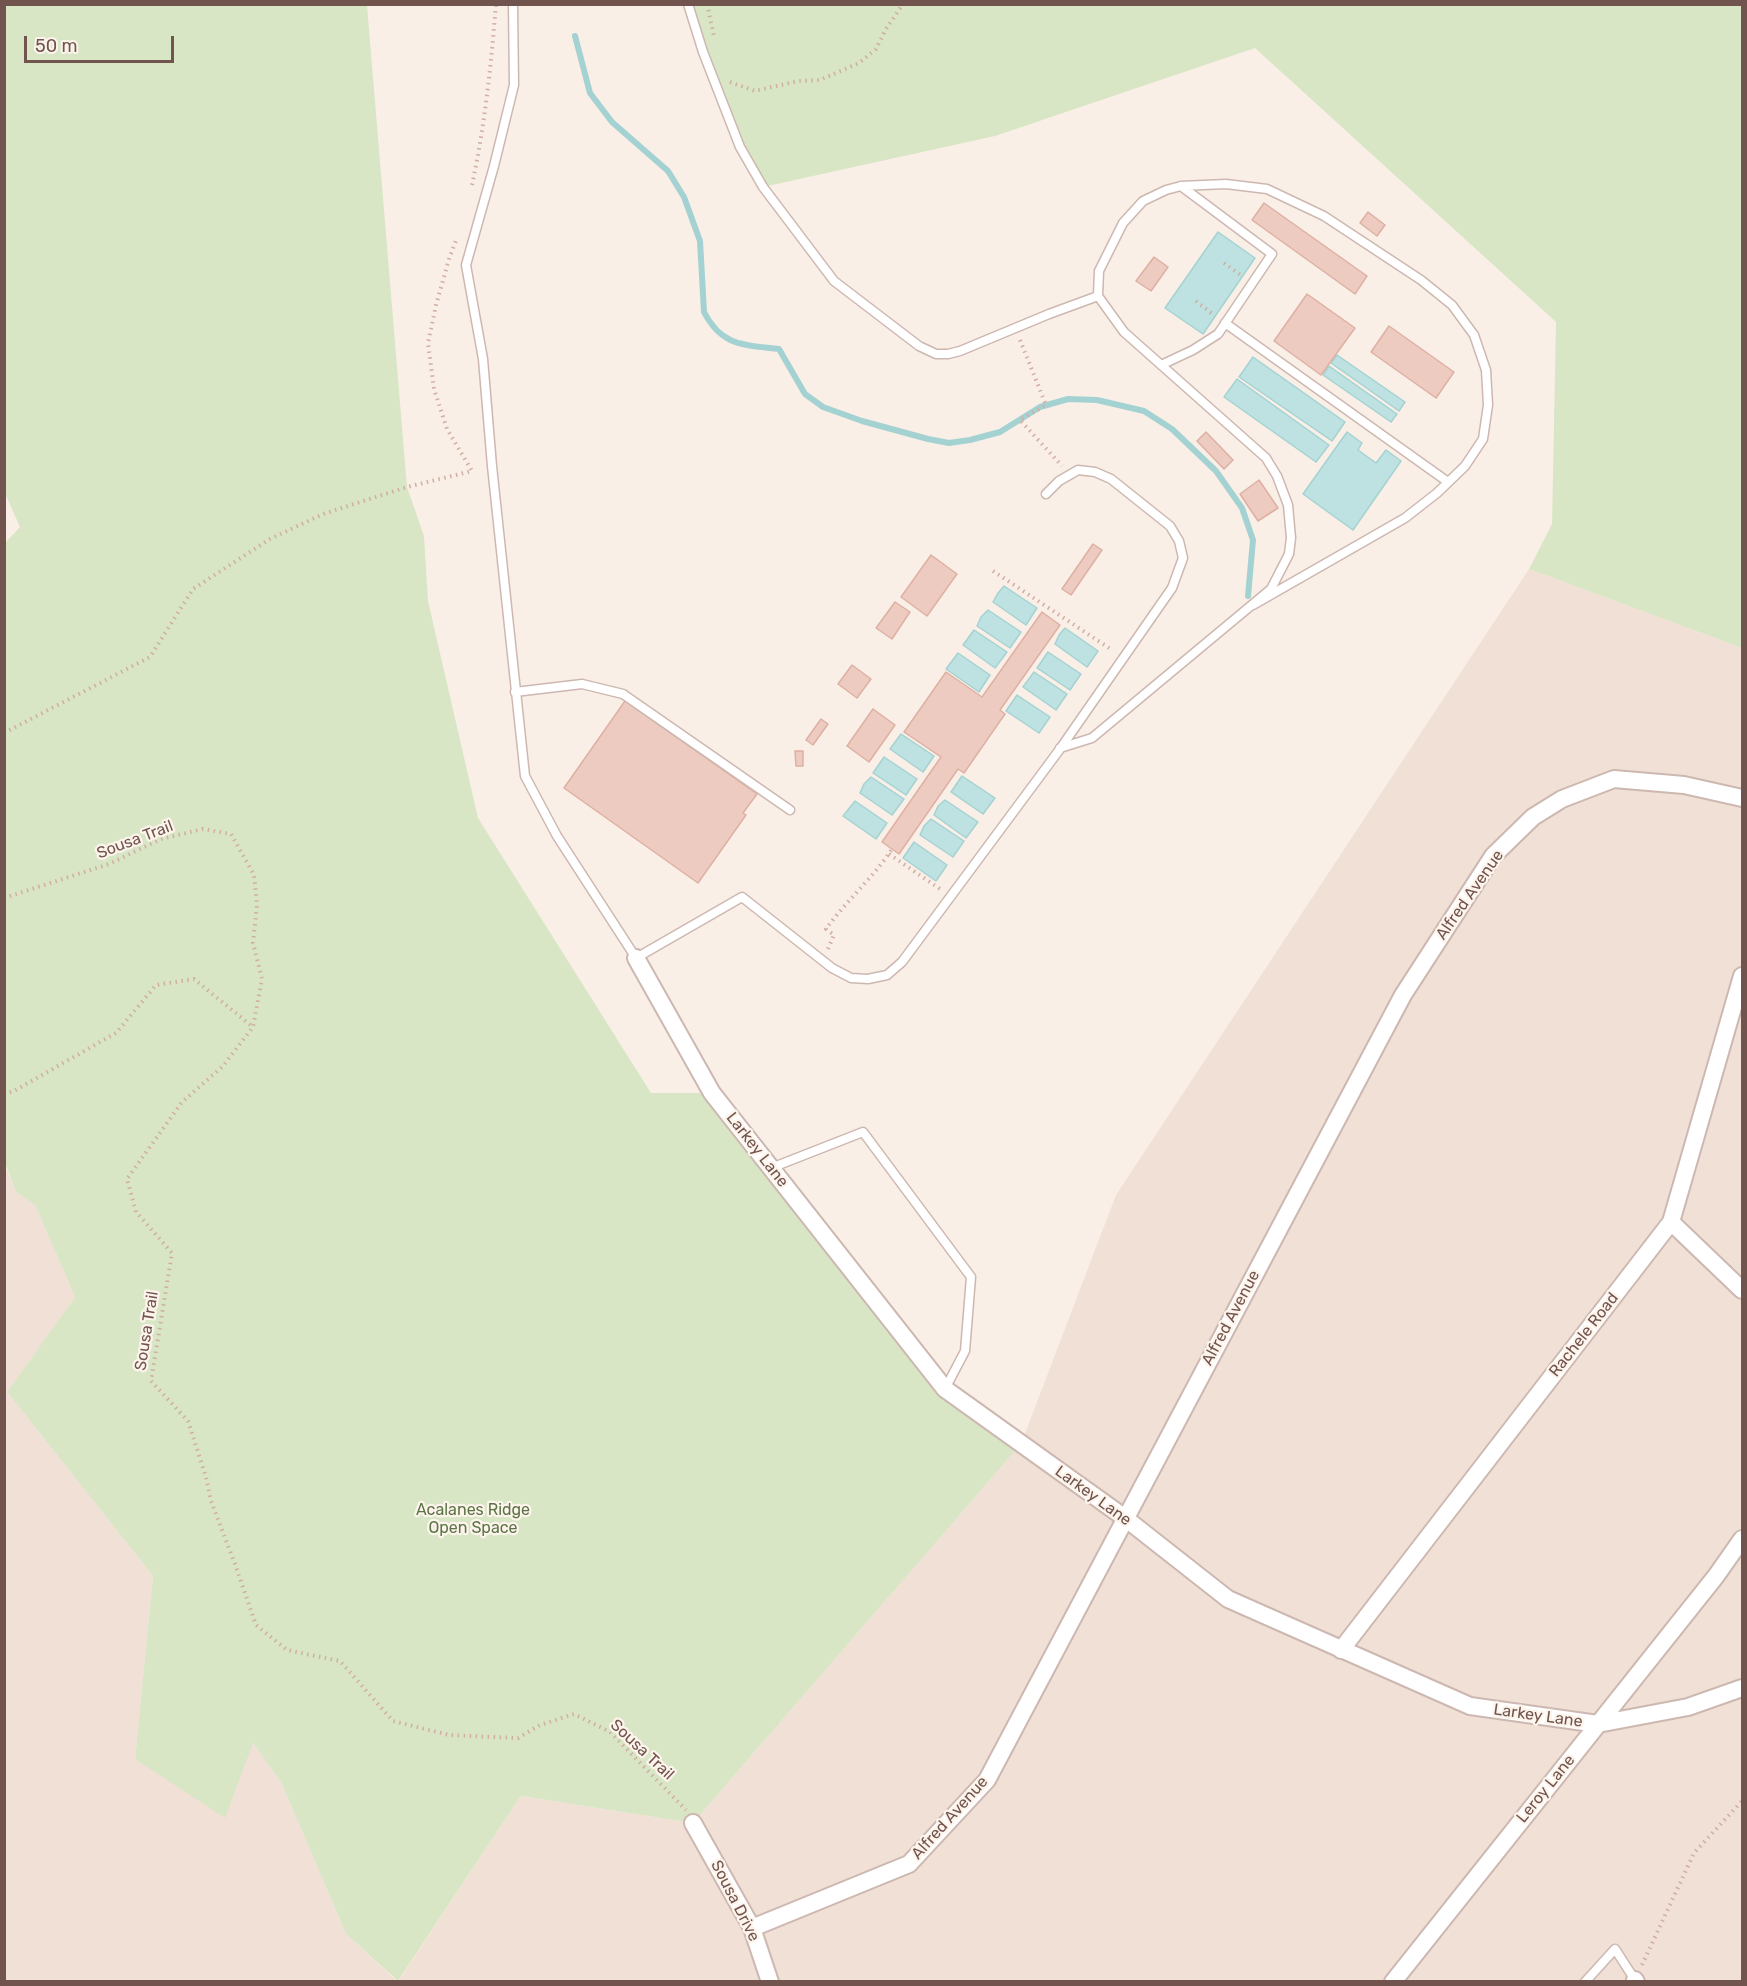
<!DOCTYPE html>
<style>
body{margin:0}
#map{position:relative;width:1747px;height:1986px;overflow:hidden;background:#faefe6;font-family:Rubik,sans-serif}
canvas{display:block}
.frame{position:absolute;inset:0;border:6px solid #71544e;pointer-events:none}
.scale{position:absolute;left:24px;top:36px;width:150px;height:27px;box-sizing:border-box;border:3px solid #71544e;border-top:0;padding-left:8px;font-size:18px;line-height:21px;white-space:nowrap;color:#71544e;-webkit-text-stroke:4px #fdf4ec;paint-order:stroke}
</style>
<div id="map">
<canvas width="1747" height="1986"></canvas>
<div class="frame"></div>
<div class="scale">50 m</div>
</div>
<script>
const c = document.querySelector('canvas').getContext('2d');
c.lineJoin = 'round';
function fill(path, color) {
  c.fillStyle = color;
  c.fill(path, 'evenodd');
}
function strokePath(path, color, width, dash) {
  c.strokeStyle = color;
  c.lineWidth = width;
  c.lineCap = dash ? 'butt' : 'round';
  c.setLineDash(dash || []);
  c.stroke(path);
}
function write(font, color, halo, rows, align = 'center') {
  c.font = font + ' Rubik,sans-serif';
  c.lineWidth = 4.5;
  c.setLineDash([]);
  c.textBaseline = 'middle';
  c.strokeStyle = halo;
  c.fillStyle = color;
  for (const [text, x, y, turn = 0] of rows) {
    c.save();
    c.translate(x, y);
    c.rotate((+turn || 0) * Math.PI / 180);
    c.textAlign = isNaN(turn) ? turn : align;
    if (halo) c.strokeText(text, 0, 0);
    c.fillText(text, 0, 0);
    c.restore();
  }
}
const residential = new Path2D(`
 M 1529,569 L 1742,648 L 1742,1981 L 398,1982 L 521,1796 L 693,1823 L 1021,1444 L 1116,1195 Z
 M 4,1163 L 16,1192 L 35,1205 L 75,1297 L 7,1392 L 153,1576 L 135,1759 L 253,1743 L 281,1782 L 346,1934 L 397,1981 L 5,1981 Z`);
const green = new Path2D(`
 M 5,5 L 367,5 L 407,487 L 424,536 L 428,601 L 478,818 L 651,1093 L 712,1093 L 945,1389 L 1021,1444 L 693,1823 L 521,1796 L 398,1981 L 346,1934 L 281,1782 L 253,1743 L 225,1818 L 135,1759 L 153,1576 L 7,1392 L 75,1297 L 35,1205 L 16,1192 L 5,1163 L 4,544 L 20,527 L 4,491 Z
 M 688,5 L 1742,5 L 1742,648 L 1529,569 L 1552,524 L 1556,322 L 1255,48 L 995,136 L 763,187 L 740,147 Z`);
const water = new Path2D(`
 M 1218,232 L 1255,258 L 1203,334 L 1165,308 Z
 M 1337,355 L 1405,402 L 1399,411 L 1331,363 Z
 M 1253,357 L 1345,422 L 1332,441 L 1239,377 Z
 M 1329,366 L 1397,414 L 1391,422 L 1323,375 Z
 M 1237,379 L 1329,445 L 1316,462 L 1224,397 Z
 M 1347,432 L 1362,443 L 1358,450 L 1376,463 L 1386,450 L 1401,461 L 1353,530 L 1303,494 Z
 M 1004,586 L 1037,608 L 1026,625 L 993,602 L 998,593 Z
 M 988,610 L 1021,632 L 1010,648 L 977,626 L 981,617 Z
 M 1065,628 L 1098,651 L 1087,667 L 1055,644 L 1059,635 Z
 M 974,630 L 1007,652 L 995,668 L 963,645 Z
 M 1048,652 L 1081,674 L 1070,690 L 1037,668 Z
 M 958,653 L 990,675 L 979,692 L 946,669 Z
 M 1034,672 L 1067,694 L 1056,710 L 1023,687 Z
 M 1017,695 L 1050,717 L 1039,733 L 1006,711 Z
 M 901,734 L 934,756 L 923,772 L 890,749 Z
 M 884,757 L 917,779 L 906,795 L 873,773 Z
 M 962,776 L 995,798 L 983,814 L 951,792 Z
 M 871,777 L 904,799 L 892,815 L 860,793 L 864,784 Z
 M 945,800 L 978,822 L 966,838 L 934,815 L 938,806 Z
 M 855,801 L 887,823 L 876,839 L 843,816 Z
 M 931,819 L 964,841 L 953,857 L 920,835 L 924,826 Z
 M 914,842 L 947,865 L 936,881 L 903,858 Z`);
const stream = new Path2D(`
 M 575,36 L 590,93 L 612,122 L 668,171 L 684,197 L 700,241 L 704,312 C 722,347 745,345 779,349 L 805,394 L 823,407 L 862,421 L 928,439 L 949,443 L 970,440 L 1000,432 L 1040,407 L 1068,399 L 1097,400 L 1144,411 L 1172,429 L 1216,471 L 1242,508 L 1253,540 L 1248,596`);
const building = new Path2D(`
 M 1264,203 L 1367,276 L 1355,294 L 1252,220 Z
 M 1368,212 L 1385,225 L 1377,236 L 1360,223 Z
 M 1154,257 L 1168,267 L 1151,291 L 1136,281 Z
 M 1307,294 L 1355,328 L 1321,375 L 1274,341 Z
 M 1389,326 L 1454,372 L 1436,398 L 1371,352 Z
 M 1206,432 L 1233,460 L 1224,469 L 1197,441 Z
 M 1259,480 L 1278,508 L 1258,521 L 1240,494 Z
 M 1093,544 L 1102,550 L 1071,595 L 1062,589 Z
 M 931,555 L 957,574 L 927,616 L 901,597 Z
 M 895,602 L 910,612 L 892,639 L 876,628 Z
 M 1042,612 L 1060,625 L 1000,710 L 1005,714 L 964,773 L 958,769 L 899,854 L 882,842 L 941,757 L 904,732 L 946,672 L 982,697 Z
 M 852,665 L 871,679 L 857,698 L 838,684 Z
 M 625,701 L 757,794 L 743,813 L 746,815 L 698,883 L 564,788 Z
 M 873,709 L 895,725 L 869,762 L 847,746 Z
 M 821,719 L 828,724 L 813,745 L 806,740 Z
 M 795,751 L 803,751 L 803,766 L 796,766 Z`);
const path = new Path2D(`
 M 707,4 L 714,36
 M 730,82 L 755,91 L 798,81 L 820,80 L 859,63 L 876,49 L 886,29 L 903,4
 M 472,185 C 485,125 491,65 496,4
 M 1224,263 L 1242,276
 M 1196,301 L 1215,316
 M 1020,340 L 1046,405 L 1020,420 L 1062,466
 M 993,571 L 1112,650
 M 4,733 L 150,657 L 193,589 L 270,539 L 323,514 L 407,487 L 472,471 L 447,429 L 434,389 L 428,343 L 436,305 L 449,259 L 457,238
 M 889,854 L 940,889
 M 4,898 L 109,864 L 161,839 L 203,829 L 231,834 L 254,875 L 257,905 L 253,943 L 262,979 L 253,1027 L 223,1066 L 182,1102 L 127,1179 L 136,1212 L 172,1253 L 151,1381 L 188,1421 L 206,1477 L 211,1501 L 235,1564 L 256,1625 L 287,1650 L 340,1661 L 393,1721 L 449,1735 L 518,1738 L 540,1725 L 574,1714 L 610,1732 L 686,1810
 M 828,949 L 834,935 L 826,929 C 846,901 873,878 892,849
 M 4,1094 L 14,1091 L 116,1033 L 156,985 L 194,979 L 253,1027
 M 1642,1965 L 1694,1853 L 1742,1801`);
const service = new Path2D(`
 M 513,4 L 514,85 L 494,166 L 466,265 L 483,359 L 492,466 L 525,776 L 557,836 L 636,958 L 742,897 L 832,968 L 851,978 L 868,979 L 887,975 L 902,962 L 1060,749 L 1172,588 L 1183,558 L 1179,541 L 1170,526 L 1111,479 L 1095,472 L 1078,470 L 1059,481 L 1046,494
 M 688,4 L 703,52 L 740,147 L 763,187 L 834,281 L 919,346 L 936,354 L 948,354 L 960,351 L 1049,314 L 1098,296
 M 1225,323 L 1448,482
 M 1161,365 L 1193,350 L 1218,334 L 1272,254 L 1181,186
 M 515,692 L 582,684 L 623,694 L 790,810
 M 1060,748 L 1092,738 L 1271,589 L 1289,554 L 1291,538 L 1288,505 L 1277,476 L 1266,458 L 1124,332 L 1098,296 L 1099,271 L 1123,223 L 1143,201 L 1166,190 L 1181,186 L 1226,184 L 1267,189 L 1324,216 L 1421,280 L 1452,305 L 1474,335 L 1486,370 L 1488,405 L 1483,439 L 1465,466 L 1437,493 L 1405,518 L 1253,605
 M 771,1168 L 863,1132 L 971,1277 L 965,1351 L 945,1389
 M 1585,1982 L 1615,1949 L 1635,1980`);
const minor = new Path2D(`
 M 636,958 L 712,1093 L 945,1389 L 1125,1518 L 1228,1599 L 1470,1706 L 1598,1724 L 1688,1707 L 1742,1688
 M 1671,1222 L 1742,1290
 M 1341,1650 L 1671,1222 L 1742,976
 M 693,1823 L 752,1928 L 770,1982
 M 752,1928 L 909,1864 L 987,1780 L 1403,995 L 1493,856 L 1533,817 L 1562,799 L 1614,779 L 1684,785 L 1742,798
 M 1635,1980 L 1636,1982
 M 1393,1982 L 1716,1576 L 1742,1539`);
const streetNames = [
 ["Sousa Trail",135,840,-21],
 ["Alfred Avenue",1470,895,-55],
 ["Larkey Lane",757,1150,52],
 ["Alfred Avenue",1231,1318,-62],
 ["Sousa Trail",147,1331,-81],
 ["Rachele Road",1584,1335,-52],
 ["Larkey Lane",1093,1496,36],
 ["Larkey Lane",1538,1716,8],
 ["Sousa Trail",642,1750,43],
 ["Leroy Lane",1546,1789,-51],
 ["Alfred Avenue",950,1818,-48],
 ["Sousa Drive",735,1901,63]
];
const parkNames = [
 ["Acalanes Ridge",473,1510],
 ["Open Space",473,1528]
];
fill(residential, '#f1e0d5');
fill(green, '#d8e6c6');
fill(water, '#bde2e1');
strokePath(water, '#a4d2d2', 1.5);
strokePath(stream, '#a4d2d2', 6);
fill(building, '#edcbc1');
strokePath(building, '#deb0a3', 1.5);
strokePath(service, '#cdb8b1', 11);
strokePath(minor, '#cdb8b1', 20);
strokePath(path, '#d1aea4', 4, [1.5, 4.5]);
strokePath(service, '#fff', 8);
strokePath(minor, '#fff', 16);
write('16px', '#71544e', '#fdf4ec', streetNames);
write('16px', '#5c7547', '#fdf4ec', parkNames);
</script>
